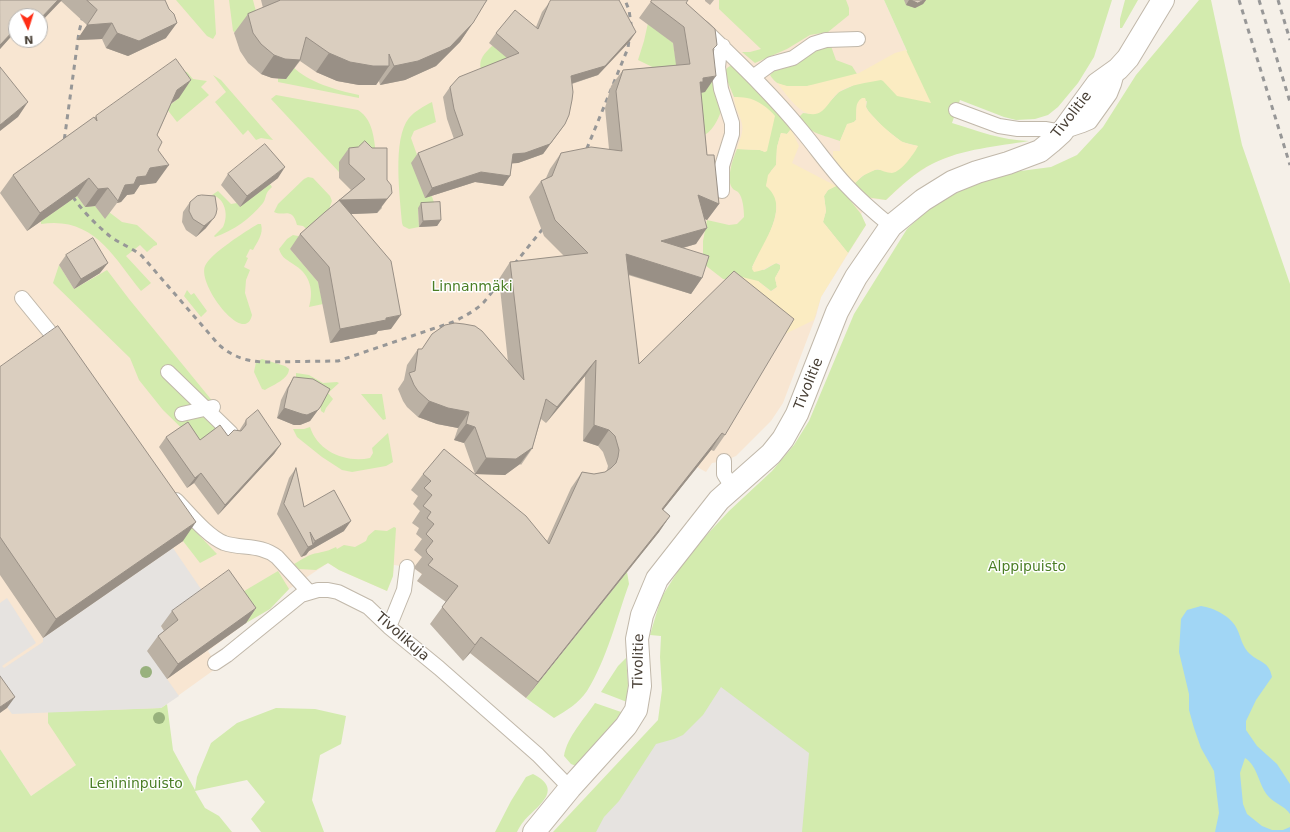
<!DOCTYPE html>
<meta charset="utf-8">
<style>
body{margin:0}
#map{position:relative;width:1290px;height:832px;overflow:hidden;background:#f5f0e8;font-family:"DejaVu Sans",sans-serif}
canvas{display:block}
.north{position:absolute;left:8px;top:8px;width:40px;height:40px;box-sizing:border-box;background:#fff;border:1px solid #b6b3af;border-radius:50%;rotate:176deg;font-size:11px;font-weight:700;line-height:16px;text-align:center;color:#494036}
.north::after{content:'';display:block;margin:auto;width:14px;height:18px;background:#ff2d15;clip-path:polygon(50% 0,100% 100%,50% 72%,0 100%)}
</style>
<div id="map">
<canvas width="1290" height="832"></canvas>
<div class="north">N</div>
</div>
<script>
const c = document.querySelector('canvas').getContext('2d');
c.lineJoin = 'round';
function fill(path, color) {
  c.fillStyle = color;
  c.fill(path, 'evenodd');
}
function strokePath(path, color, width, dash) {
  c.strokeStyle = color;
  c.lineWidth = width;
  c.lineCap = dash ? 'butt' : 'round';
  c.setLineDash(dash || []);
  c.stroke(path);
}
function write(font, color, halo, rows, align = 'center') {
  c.font = font + ' "DejaVu Sans",sans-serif';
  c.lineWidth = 3;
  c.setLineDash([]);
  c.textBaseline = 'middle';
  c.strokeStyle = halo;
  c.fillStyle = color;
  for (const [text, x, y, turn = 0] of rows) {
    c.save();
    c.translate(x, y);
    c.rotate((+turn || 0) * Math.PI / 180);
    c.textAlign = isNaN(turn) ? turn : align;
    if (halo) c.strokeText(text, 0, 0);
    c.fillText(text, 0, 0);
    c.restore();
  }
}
const commercial = new Path2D(`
 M 0,0 L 884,0 L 954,155 L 933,163 L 910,178 L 886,200 L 872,199 L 861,214 L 866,225 L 821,297 L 816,316 L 783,403 L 771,421 L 736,456 L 724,461 L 712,463 L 706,472 L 697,467 L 651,525 L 659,532 L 642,553 L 634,547 L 636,561 L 526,698 L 470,653 L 493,625 L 447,602 L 417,581 L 422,575 L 414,568 L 394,565 L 393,576 L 387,591 L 339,570 L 328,563 L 289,589 L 270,609 L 246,623 L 208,651 L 218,667 L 161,708 L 31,796 L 0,749 ZM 16,16 L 40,16 L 40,40 L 16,40 Z`);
const green = new Path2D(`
 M 176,0 L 214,0 L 216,34 L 213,39 L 207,36 Z
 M 229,0 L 253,0 C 257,18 264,29 275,43 C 280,51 285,59 292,66 C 309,83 336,90 359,95 L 359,98 L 278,82 L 278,78 L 286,79 L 233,31 Z
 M 719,0 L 846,0 L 849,8 L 849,15 L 828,32 L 810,35 L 787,49 L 755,63 L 742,52 L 750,52 L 761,49 L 719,9 Z
 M 884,0 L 1112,0 L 1094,57 L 1078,83 L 1058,107 L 1048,115 L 1035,119 L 1016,120 L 1004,117 L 960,100 L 952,123 C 978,131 1001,140 1029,141 C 999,146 962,149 934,163 C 915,172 901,186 886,200 L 866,197 L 855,185 L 855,183 C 861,177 871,168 880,170 L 918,146 L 902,142 L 884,128 L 869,112 L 866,107 L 867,101 L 857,104 L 856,120 L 854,122 L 847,125 L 840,141 C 824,135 808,134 799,117 L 803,113 L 811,114 L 821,111 L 839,92 L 852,86 L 907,51 Z
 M 1125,0 L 1138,0 L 1122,28 L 1120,28 L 1120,19 Z
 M 1199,0 L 1211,0 L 1242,145 L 1290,284 L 1290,832 L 553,832 L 658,720 L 662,690 L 660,657 L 661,636 L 650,635 L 661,598 L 688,555 L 729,511 L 772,471 L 794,445 L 809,421 L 854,314 L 907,229 L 931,207 L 971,185 L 1013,172 L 1051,167 L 1077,155 L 1103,127 L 1136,75 Z
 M 648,23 L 673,43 L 679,80 L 638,60 L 644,41 Z
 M 492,46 L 533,52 L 481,70 C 478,59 485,53 492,46 Z
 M 831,46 L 836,60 L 852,66 L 857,74 C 836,79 800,93 779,84 C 775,82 772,78 770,75 L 774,71 L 789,67 L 817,50 Z
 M 730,66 L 733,66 L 753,86 L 791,129 L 787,134 L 781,133 L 777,147 L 776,165 L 771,171 L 766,186 C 769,188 772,190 773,192 C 785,213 762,248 752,267 L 764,270 L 776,263 L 780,265 L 780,269 L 775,278 L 777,287 L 771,291 L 758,281 L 723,279 L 705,265 L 703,259 L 703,241 L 707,220 L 729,225 L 737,224 L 744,217 C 744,210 743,197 738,192 C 735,190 733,190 731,186 C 727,176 733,158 737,149 L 760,150 L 765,152 L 773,123 L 737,97 L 734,97 L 724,73 L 727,68 Z
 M 173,70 L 187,72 L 193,79 L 207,81 L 201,87 L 209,95 L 177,122 L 166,108 L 179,98 Z
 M 213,75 L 221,80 L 273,140 L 261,138 L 256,140 L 248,130 L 243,135 L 215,102 L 226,92 Z
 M 711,78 L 722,110 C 717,120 713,133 700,137 L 692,98 Z
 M 276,95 L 358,110 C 375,121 374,143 377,162 L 339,172 L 271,99 Z
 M 432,102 L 436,122 L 414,131 L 411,138 L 436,208 L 418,209 L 419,227 L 409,229 L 403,226 L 402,223 C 400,197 392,139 409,118 C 415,111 424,106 432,102 Z
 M 308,177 L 313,178 L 330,196 L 332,201 L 329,209 L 310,232 L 303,226 L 297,225 C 292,206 284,217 274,212 L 278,204 L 304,179 Z
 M 270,184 L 272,187 C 264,194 267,197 263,203 C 250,219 234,230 215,237 L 214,236 C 217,233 220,230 223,227 C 229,215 225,198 212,195 L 218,191 L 231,204 L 237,203 L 240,206 Z
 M 838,185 L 861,214 L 866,225 L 848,253 L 823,222 L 826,211 L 824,196 L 828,190 Z
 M 77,196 L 85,207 L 95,206 L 101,213 L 109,212 L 122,222 L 137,225 L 157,243 L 157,245 L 154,246 L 147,252 L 140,245 L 126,256 L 151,283 L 141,291 C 113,256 93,216 41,224 L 41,221 Z
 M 258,224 L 261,224 C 264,234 257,242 253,250 L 250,249 L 246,257 L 248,258 L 244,267 L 250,270 L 246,280 L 245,293 L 252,315 C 245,347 197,285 205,266 C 210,254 246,231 258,224 Z
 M 293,235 L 298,236 L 302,238 L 290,249 L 318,282 L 323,304 L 309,307 C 314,291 310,275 296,266 C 288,260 282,259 279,249 L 287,239 Z
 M 59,265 L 74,289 L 107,270 L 129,299 L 214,403 L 203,412 L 220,428 L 199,445 L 163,410 L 139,380 L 130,358 L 53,283 Z
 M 187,290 L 191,295 L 194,293 L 207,311 L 201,317 L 184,296 Z
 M 262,359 L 285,366 L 289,369 C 289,379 273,385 265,390 L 262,389 L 254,372 L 256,362 Z
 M 296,373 L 309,375 L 323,383 L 337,382 L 339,383 L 328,393 L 333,399 L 326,408 L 324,413 L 321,411 L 320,403 L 296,383 Z
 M 361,394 L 382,394 L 386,419 L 383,420 Z
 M 310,427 C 318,452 346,463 370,458 L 373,453 L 372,448 L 388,433 L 393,462 L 386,466 L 352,472 L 342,470 L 322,457 L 297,437 L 293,429 L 304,429 Z
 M 179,514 L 217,554 L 200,563 L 183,541 Z
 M 394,527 L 396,528 L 393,576 L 387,591 L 339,570 L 328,563 L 316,570 L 299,569 L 294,564 C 301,560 309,554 318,553 C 326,551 328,551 336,547 L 337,549 L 344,545 L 355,547 L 366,541 L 368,536 L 375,530 L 387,531 Z
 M 278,571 L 289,589 L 270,609 L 246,623 L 229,600 Z
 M 627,572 L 629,584 C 616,620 607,659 587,691 C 579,703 566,711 554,718 L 526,698 Z
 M 626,658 L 628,683 L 627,702 L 601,692 L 618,666 Z
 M 595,703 L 624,713 L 576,766 L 571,764 L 564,756 C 567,737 585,718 595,703 Z
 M 167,704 L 173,750 L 195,790 L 197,777 L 211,743 L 237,723 L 276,708 L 315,709 L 346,716 L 341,744 L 320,755 L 312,800 L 324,832 L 261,832 L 251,819 L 265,802 L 247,780 L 195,791 L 205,808 L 219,816 L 232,832 L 0,832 L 0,749 L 31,796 L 76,765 L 48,723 L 48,712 L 161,708 Z
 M 533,774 C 565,790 537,806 524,821 C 521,824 519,828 517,832 L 495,832 L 511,801 L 526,777 Z`);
const sand = new Path2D(`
 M 906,50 L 931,103 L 897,96 L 883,81 L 881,80 C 867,83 850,84 839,92 C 832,97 829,105 822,111 C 805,124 787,95 777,83 L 787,86 L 807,86 L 859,73 L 895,53 Z
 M 734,97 C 738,97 743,97 747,98 C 756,99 770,109 775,116 L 767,151 L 765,152 L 760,150 L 737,149 C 739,141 744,132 742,124 C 740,114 734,107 734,97 Z
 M 862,98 L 865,98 C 867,102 865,103 866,107 C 868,114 896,139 903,142 C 907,144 913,145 918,146 C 914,154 901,172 892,173 C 887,173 881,170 877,169 L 862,176 L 855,183 L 855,185 L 833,161 L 833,151 L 840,151 L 840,141 L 847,124 L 854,122 L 856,120 C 857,112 854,103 862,98 Z
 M 791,129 L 799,146 L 792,163 L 836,186 L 828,190 L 824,196 L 826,211 L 823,222 L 848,253 L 821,297 L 814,320 L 783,335 L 738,276 L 758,281 L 770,291 L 772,291 L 777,287 L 775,278 L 780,269 L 780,265 L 779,263 C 771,263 765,271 754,272 L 752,269 C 760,244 793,209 766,186 L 768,175 L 776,165 L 777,147 L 781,133 L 787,134 Z`);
const parking = new Path2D(`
 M 173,548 L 205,595 L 161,627 L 168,636 L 167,679 L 179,696 L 161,708 L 12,714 L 0,697 L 0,603 L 7,598 L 36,643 L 2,666 L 4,668 L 43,642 L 43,638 Z
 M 721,687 L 809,753 L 802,832 L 596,832 L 604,817 L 619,801 L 656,744 L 674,739 L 683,735 L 703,715 Z`);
const water = new Path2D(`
 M 1201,606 C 1214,608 1231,616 1237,629 C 1241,637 1242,647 1250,654 C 1260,663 1269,661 1272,677 L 1256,700 L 1246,721 L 1246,730 L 1257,746 L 1277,764 L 1290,784 L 1290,814 C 1285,806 1274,803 1268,796 C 1258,784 1258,766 1245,758 L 1240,773 L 1243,804 L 1247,814 L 1262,826 L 1272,830 L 1283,830 L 1290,827 L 1290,832 L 1215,832 L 1219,813 L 1214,771 L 1201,748 L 1194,728 L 1189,710 L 1189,694 L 1179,652 L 1181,619 L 1187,610 Z`);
const lane = new Path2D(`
 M 703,28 C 737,61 772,94 802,131 C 817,149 830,168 846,185 C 860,200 875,213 891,226
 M 753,77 L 771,64 L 793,58 L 813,44 L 826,40 L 858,39
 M 956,110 L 999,126 L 1018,129 L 1045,129 L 1062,132 L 1083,125 L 1090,122 L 1110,94 L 1114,84 L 1118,69
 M 722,191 L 722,166 L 732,134 L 732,123 L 721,89 L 718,67 L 719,58 L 723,46
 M 22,298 L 62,347
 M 168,372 L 231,433
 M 182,414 L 213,407
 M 724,461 L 724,474 L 732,487
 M 176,500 C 189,513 207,536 224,543 C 242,549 261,544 277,557 L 309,592
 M 389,627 L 404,590 L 407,567
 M 215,663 L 227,655 L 301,595 L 318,590 L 328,590 L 338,592 L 368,607 L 389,627 L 439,668 L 538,755 L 570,788`);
const street = new Path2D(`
 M 534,832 L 570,788 L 626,726 L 636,710 L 640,686 L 637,639 L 642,615 L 657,579 L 719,500 L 771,454 L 783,439 L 797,414 L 837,312 L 856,277 L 891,226 L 923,200 L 952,182 L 977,172 L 1008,163 L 1040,151 L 1051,142 L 1062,132 L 1097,84 L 1118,69 L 1128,58 L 1163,0`);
const rail = new Path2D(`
 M 1239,0 L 1290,165
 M 1259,0 L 1290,102
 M 1278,0 L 1290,40
 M 63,149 L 79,32 L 83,16 L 94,0
 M 583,158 L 628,48 L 631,24 L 629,10 L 625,0
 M 68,188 C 75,204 97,226 111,237 C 121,244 132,248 142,256 L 219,345 C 232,356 245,361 262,362 L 338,361 L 453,322 C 465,316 475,311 484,302 L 549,221`);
const trees = [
 [146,672],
 [159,718]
];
const wall = new Path2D(`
 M 0,0 L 165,0 L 166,38 L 128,56 L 106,48 L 102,39 L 77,40 L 87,25 L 61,1 L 40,16 L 16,16 L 16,31 L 0,49 Z
 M 261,0 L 487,0 L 460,42 L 436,66 L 405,80 L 380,85 L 379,81 L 376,85 L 359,85 L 337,81 L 316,72 L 300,61 L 286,79 L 272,78 L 261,74 L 248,63 L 240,51 L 234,33 L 248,14 L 263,8 Z
 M 652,0 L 686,4 L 714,50 L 705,92 L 701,93 L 707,155 L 719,204 L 707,220 L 705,219 L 696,244 L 683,248 L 702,278 L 691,294 L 628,275 L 639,364 L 725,435 L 714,451 L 711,450 L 663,510 L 670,516 L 659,532 L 526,698 L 470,653 L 463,661 L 430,624 L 446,602 L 417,581 L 422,574 L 415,569 L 415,566 L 422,557 L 414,550 L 422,539 L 416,534 L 419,528 L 412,523 L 420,511 L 413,504 L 418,496 L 411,490 L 423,474 L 475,474 L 464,443 L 454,440 L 458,428 L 437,424 L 418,417 L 407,407 L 403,401 L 398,389 L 404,380 L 407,365 L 418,349 L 508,362 L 499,279 L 510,262 L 564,256 L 544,236 L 529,197 L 541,181 L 546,178 L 550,169 L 561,153 L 609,149 L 605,108 L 611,86 L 623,70 L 676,65 L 673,43 L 639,18 ZM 585,376 L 583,441 L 598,446 L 603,452 L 608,466 L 607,470 L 605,472 L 594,474 L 582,472 L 571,488 L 547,541 L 475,474 L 505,475 L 520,464 L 521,465 L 532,449 L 541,419 L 546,423 Z
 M 705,0 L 714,0 L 710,5 L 705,1 Z
 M 904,0 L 926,0 L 923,4 L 915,8 L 906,5 Z
 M 549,3 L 630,41 L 598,75 L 572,84 L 558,133 L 543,154 L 518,163 L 512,163 L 510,176 L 503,186 L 475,182 L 425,198 L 411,163 L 418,153 L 454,139 L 447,119 L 443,97 L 450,87 L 507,58 L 489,43 L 496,33 L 536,27 L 542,12 Z
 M 179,98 L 171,104 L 157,135 L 158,150 L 156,183 L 140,185 L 134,194 L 127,195 L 121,202 L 117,203 L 105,219 L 95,206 L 85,207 L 77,196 L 27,231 L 0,193 L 13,175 L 94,118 L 96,116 Z
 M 349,148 L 382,208 L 377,213 L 351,214 L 391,329 L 378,331 L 376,334 L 330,343 L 318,282 L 290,249 L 300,234 L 351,190 L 339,178 L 339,162 Z
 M 228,174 L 278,178 L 240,207 L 221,185 Z
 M 190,202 L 206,228 L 196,237 L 186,230 L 182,222 L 183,212 Z
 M 421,203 L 441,220 L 437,226 L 419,227 L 418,208 Z
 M 66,255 L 100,273 L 74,289 L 59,265 Z
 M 0,367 L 183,541 L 43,638 L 0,575 Z
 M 294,377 L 321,406 L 310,421 L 300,425 L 294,425 L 277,418 L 281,400 L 287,388 Z
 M 246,420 L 281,444 L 274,454 L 218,515 L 194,483 L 187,488 L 159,447 L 166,437 L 200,440 L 228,436 L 239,431 Z
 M 296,468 L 304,507 L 344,531 L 309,551 L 306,555 L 301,557 L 277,514 L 289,478 Z
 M 256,608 L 246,623 L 167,679 L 147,651 L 158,636 L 164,631 L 161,626 L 172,611 Z`);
const shadedWall = new Path2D(`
 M 58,0 L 62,0 L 40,23 L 40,19 Z
 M 909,0 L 926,0 L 923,4 L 915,8 L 906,5 Z
 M 112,23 L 102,39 L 77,40 L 87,25 Z
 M 177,23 L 166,38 L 128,56 L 106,48 L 117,33 Z
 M 473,23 L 460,42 L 436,66 L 405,80 L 380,85 L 394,66 Z
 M 16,28 L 16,31 L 0,49 L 0,45 Z
 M 636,32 L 630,41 L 598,75 L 564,86 L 571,76 Z
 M 329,53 L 389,66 L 376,85 L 359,85 L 337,81 L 316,72 Z
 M 274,55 L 300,60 L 286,79 L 272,78 L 261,74 Z
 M 716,76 L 705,92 L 692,94 L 703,78 Z
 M 191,80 L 179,98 L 164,108 L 177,90 Z
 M 28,102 L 18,117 L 0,131 L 0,125 Z
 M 565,124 L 543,154 L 518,163 L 506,164 L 513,154 Z
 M 169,165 L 156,183 L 140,185 L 134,194 L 127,195 L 121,202 L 117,203 L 125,185 L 150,168 Z
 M 285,167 L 278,178 L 240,207 L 247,196 Z
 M 481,172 L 510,176 L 503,186 L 475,182 L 425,198 L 432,188 Z
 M 89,178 L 77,196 L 27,231 L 40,213 Z
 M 108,188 L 95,206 L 85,207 L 98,189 Z
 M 392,193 L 377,213 L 329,215 L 339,200 Z
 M 698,195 L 719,204 L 707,220 L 686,211 Z
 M 214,218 L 206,228 L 196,237 L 204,226 Z
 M 441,220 L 437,226 L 419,227 L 423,221 Z
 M 707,228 L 696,244 L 650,257 L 661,241 Z
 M 626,254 L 702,278 L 691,294 L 615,270 Z
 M 108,263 L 100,273 L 74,289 L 81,279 Z
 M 401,315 L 391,329 L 378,331 L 376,334 L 330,343 L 340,329 L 386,318 Z
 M 596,360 L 585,376 L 546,423 L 557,407 Z
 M 429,401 L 469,412 L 458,428 L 437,424 L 418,417 Z
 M 321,406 L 310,421 L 300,425 L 294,425 L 277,418 L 284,408 Z
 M 466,424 L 475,427 L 464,443 L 454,440 Z
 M 594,425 L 609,430 L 598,446 L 583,441 Z
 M 722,433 L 711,450 L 651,525 L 662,509 Z
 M 281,444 L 274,454 L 218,515 L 225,505 Z
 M 532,448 L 520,464 L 505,475 L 475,474 L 486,458 Z
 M 201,473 L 194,483 L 187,488 L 195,478 Z
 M 670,516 L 659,532 L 526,698 L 538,682 Z
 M 351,521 L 344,531 L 309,551 L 306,555 L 301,557 L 308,547 L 312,545 L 315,541 Z
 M 196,522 L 183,541 L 43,638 L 56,619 Z
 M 256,608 L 246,623 L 167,679 L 178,664 Z
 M 481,637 L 470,653 L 463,661 Z
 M 15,697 L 7,708 L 0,713 L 0,707 Z`);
const building = new Path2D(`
 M 0,0 L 58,0 L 40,19 L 40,16 L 30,16 L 28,14 L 27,16 L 16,16 L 16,28 L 0,45 Z
 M 87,0 L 165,0 L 169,9 L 174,14 L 177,23 L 139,41 L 117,33 L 112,23 L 87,25 L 97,10 Z
 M 281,0 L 487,0 L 485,3 L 473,23 L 450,47 L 418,61 L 394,66 L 389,54 L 389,66 L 373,66 L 350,62 L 329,53 L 306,37 L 300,60 L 285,59 L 274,55 L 261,44 L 253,33 L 248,14 Z
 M 551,0 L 619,0 L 636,32 L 605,66 L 571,76 L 573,92 L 572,100 L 569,115 L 565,124 L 550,144 L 525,153 L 513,154 L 510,176 L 481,172 L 432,188 L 418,153 L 463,135 L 454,109 L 450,87 L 459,77 L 519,53 L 496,33 L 515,10 L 538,29 L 549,3 Z
 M 652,0 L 688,0 L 686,3 L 715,29 L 717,45 L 713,49 L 716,76 L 703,78 L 703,82 L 700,82 L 707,155 L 714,155 L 719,204 L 698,195 L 707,228 L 661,241 L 709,256 L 702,278 L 626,254 L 639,364 L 734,271 L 794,319 L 725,435 L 722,433 L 662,509 L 670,516 L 538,682 L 481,637 L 475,645 L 442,607 L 458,586 L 428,565 L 433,559 L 427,553 L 426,550 L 433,541 L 426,534 L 434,524 L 427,518 L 431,512 L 423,506 L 432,495 L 424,488 L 431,481 L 423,474 L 444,449 L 526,516 L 549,544 L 582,472 L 594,474 L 605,472 L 611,468 L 616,463 L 618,457 L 619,450 L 615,436 L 609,430 L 594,425 L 596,360 L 557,407 L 546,399 L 532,449 L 532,448 L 516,459 L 486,458 L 475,427 L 466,424 L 469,412 L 448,408 L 429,401 L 418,391 L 414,385 L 409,373 L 415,371 L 418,349 L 422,349 L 432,334 L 445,325 L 455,323 L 464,324 L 475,326 L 482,331 L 524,380 L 510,262 L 588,253 L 555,220 L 541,181 L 552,176 L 561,153 L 591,147 L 622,151 L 616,91 L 623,70 L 690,64 L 684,27 L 651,2 Z
 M 911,0 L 924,0 L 918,3 Z
 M 176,59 L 191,80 L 177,90 L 157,135 L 162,142 L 158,150 L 169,165 L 150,168 L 146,176 L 137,177 L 134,184 L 125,185 L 118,201 L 108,188 L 98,189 L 89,178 L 40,213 L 13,175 L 94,117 L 97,121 L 96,116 Z
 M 0,67 L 28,102 L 0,125 Z
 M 365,141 L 372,148 L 387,148 L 387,180 L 391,185 L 392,193 L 387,199 L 339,200 L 391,261 L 401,315 L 386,318 L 386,320 L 340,329 L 329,267 L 300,234 L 325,212 L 365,179 L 349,164 L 349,148 L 358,147 Z
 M 265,144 L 285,167 L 247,196 L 228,174 Z
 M 202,195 L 215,196 L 217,209 L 216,214 L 214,218 L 204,226 L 193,219 L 189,211 L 190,202 L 197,196 Z
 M 440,202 L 441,220 L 423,221 L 421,203 Z
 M 93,238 L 108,263 L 81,279 L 66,255 Z
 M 58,326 L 196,522 L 56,619 L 0,537 L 0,367 Z
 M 294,377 L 313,379 L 330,389 L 321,406 L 318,410 L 307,415 L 302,414 L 284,408 L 288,389 Z
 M 258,410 L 281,444 L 225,505 L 201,473 L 195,478 L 166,437 L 188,422 L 200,440 L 220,425 L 228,436 L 234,430 L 241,431 L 246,425 L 246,420 Z
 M 296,468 L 304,507 L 334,490 L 351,521 L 315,541 L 310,532 L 313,545 L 308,547 L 284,504 Z
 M 229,570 L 256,608 L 178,664 L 158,636 L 178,620 L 172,611 Z
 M 0,676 L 15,697 L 0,707 Z`);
const streetNames = [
 ["Tivolitie",1072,115,-52],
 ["Tivolitie",809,384,-68],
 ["Tivolikuja",402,637,41],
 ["Tivolitie",639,661,-89]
];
const parkNames = [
 ["Linnanmäki",472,287],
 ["Alppipuisto",1027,567],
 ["Lenininpuisto",136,784]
];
fill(commercial, '#f8e6d2');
fill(green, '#d3ebae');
fill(sand, '#fbecc2');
fill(parking, '#e6e3e0');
fill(water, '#a1d6f5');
strokePath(lane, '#c1b8aa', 16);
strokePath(street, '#c1b8aa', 24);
strokePath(lane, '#fff', 14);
strokePath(street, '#fff', 22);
strokePath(rail, '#979797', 3, [5, 5]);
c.fillStyle = '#98b17d';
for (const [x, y] of trees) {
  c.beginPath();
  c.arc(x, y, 6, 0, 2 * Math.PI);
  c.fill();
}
fill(wall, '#bbb1a4');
fill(shadedWall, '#999086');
fill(building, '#dacebf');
strokePath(building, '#999086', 1);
write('14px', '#494036', '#fff', streetNames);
write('14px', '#4b7e25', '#fff', parkNames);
</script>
